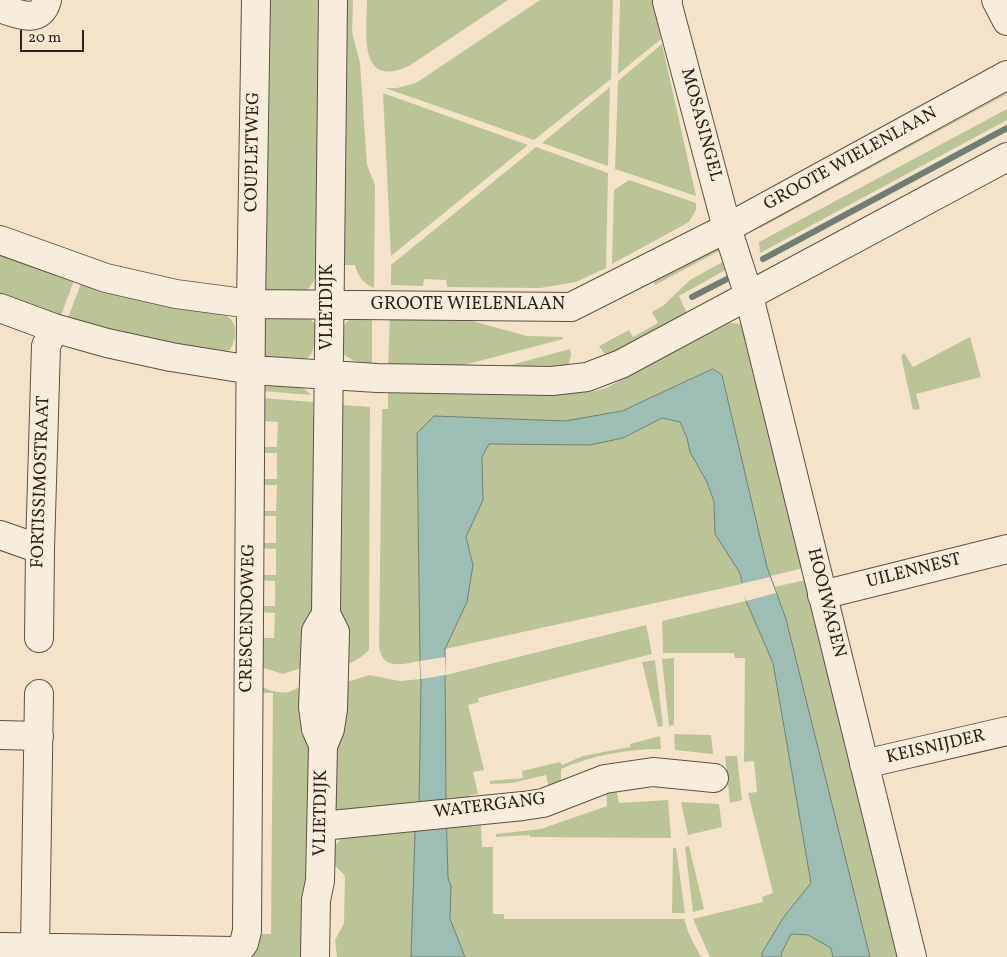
<!DOCTYPE html>
<style>
body{margin:0}
#map{position:relative;width:1007px;height:957px;overflow:hidden;background:#f5e3c9;font-family:Vollkorn,serif}
canvas{display:block}
.scale{position:absolute;left:20px;top:30px;width:64px;height:22px;box-sizing:border-box;border:2px solid #2c2018;border-top:0;padding-left:6px;font-size:15px;line-height:18px;white-space:nowrap;color:#2c2018;-webkit-text-stroke:4px #f8eddc;paint-order:stroke}
</style>
<div id="map">
<canvas width="1007" height="957"></canvas>
<div class="scale">20 m</div>
</div>
<script>
const c = document.querySelector('canvas').getContext('2d');
c.lineJoin = 'round';
function fill(path, color) {
  c.fillStyle = color;
  c.fill(path, 'evenodd');
}
function strokePath(path, color, width, dash) {
  c.strokeStyle = color;
  c.lineWidth = width;
  c.lineCap = dash ? 'butt' : 'round';
  c.setLineDash(dash || []);
  c.stroke(path);
}
function write(font, color, halo, rows, align = 'center') {
  c.font = font + ' Vollkorn,serif';
  c.lineWidth = 4.5;
  c.setLineDash([]);
  c.textBaseline = 'middle';
  c.strokeStyle = halo;
  c.fillStyle = color;
  for (const [text, x, y, turn = 0] of rows) {
    c.save();
    c.translate(x, y);
    c.rotate((+turn || 0) * Math.PI / 180);
    c.textAlign = isNaN(turn) ? turn : align;
    if (halo) c.strokeText(text, 0, 0);
    c.fillText(text, 0, 0);
    c.restore();
  }
}
const green = new Path2D(`
 M 268,0 L 323,0 L 320,263 L 315,279 L 306,292 L 277,297 L 266,290 L 264,267 Z
 M 342,0 L 353,0 L 352,32 L 360,63 L 367,165 L 375,185 L 374,288 C 363,283 358,277 355,265 L 344,265 L 342,262 Z
 M 367,0 L 508,0 L 409,66 C 357,90 367,30 367,0 Z
 M 540,0 L 613,0 L 611,79 L 534,140 L 385,88 L 397,88 L 416,83 Z
 M 620,0 L 652,0 L 661,39 L 618,74 Z
 M 662,44 L 696,196 L 615,169 L 618,81 Z
 M 1007,83 L 1007,94 L 760,228 L 757,218 Z
 M 610,87 L 608,166 L 542,143 Z
 M 383,93 L 528,145 L 391,256 Z
 M 1007,109 L 1007,120 L 760,253 L 759,242 Z
 M 536,147 L 608,173 L 606,268 L 576,282 L 540,288 L 447,287 L 446,280 L 424,279 L 423,286 L 391,285 L 391,265 Z
 M 629,180 L 696,203 L 696,210 L 689,222 L 612,264 L 614,190 Z
 M 0,248 L 76,275 L 59,321 L 0,299 Z
 M 719,249 L 719,251 L 655,285 L 650,276 L 673,263 Z
 M 726,260 L 729,268 L 679,296 L 687,313 L 733,289 L 611,356 L 605,354 L 599,346 L 629,330 L 633,337 L 658,323 L 652,312 L 664,305 L 690,280 Z
 M 83,278 L 224,309 L 223,315 C 239,318 237,339 230,350 L 222,352 L 222,358 L 66,323 Z
 M 270,314 L 309,318 L 315,324 C 317,370 302,362 265,357 L 262,351 L 264,320 Z
 M 390,314 L 446,314 L 527,336 L 563,337 L 563,339 L 441,371 L 388,370 Z
 M 372,317 L 372,365 L 354,361 L 343,354 C 342,344 339,324 351,319 C 356,316 366,317 372,317 Z
 M 729,323 L 746,324 L 804,568 L 770,576 L 767,567 L 722,375 L 713,369 L 622,411 L 565,421 L 435,416 L 417,433 L 420,661 C 402,664 383,671 379,647 L 382,409 L 388,409 L 388,390 L 590,392 L 606,388 Z
 M 970,337 L 981,377 L 916,394 L 920,409 L 913,410 L 901,356 L 904,353 L 913,367 Z
 M 570,349 L 571,355 L 568,366 L 557,374 L 489,371 Z
 M 267,380 C 285,382 298,381 311,395 L 262,391 Z
 M 262,398 L 313,402 L 313,415 L 317,417 L 314,605 L 307,666 L 283,674 L 258,666 L 258,638 L 274,638 L 275,613 L 259,612 L 259,606 L 275,606 L 275,581 L 260,580 L 260,575 L 276,575 L 276,549 L 260,548 L 260,543 L 276,543 L 276,516 L 261,516 L 261,511 L 276,511 L 277,485 L 262,485 L 262,479 L 277,479 L 277,453 L 262,453 L 262,447 L 277,447 L 278,422 L 262,421 Z
 M 342,405 L 370,407 L 369,649 C 365,656 349,665 341,666 L 336,613 Z
 M 662,418 L 680,422 L 687,438 L 690,452 L 707,482 L 714,502 L 715,534 L 740,573 L 742,584 L 445,649 L 467,602 L 473,565 L 466,537 L 483,500 L 482,458 L 489,444 L 590,445 L 623,438 Z
 M 810,579 L 907,957 L 870,957 L 786,619 L 774,587 Z
 M 746,601 L 773,663 L 811,883 L 783,918 L 762,953 L 762,957 L 710,957 L 693,919 L 763,902 L 762,897 L 773,893 L 748,793 L 757,792 L 754,761 L 744,762 L 745,658 L 735,658 L 734,653 L 663,653 L 662,621 Z
 M 646,625 L 652,654 L 478,698 L 479,702 L 468,705 L 484,770 L 473,772 L 478,794 L 470,795 L 467,802 L 446,804 L 446,675 Z
 M 674,658 L 674,725 L 669,726 L 662,659 Z
 M 655,660 L 663,726 L 658,727 L 642,662 Z
 M 369,675 L 400,681 L 421,679 L 419,808 L 344,814 L 332,805 L 333,739 L 344,683 Z
 M 301,686 L 311,734 L 308,957 L 242,957 L 255,934 L 271,934 L 273,693 L 258,693 L 262,687 C 276,693 287,696 301,686 Z
 M 674,734 L 711,735 L 713,754 L 675,750 Z
 M 660,736 L 661,749 C 626,749 594,755 561,769 L 561,786 L 549,789 L 546,775 L 512,783 L 490,784 L 490,781 L 523,778 L 522,771 L 560,762 L 562,765 L 583,756 L 630,747 L 630,744 Z
 M 725,756 L 737,756 L 742,800 L 730,803 Z
 M 616,788 L 619,803 L 668,800 L 671,838 L 530,837 L 529,835 L 496,837 L 496,834 L 541,829 L 607,806 L 606,790 Z
 M 681,802 L 719,804 L 722,827 L 688,835 Z
 M 447,823 L 472,823 L 473,827 L 481,825 L 482,847 L 493,847 L 493,914 L 504,914 L 504,919 L 684,919 L 689,934 L 701,957 L 465,957 L 450,919 L 451,886 L 448,878 Z
 M 416,826 L 411,957 L 337,957 L 335,940 L 344,923 L 345,876 L 332,862 C 332,850 334,844 344,837 Z
 M 689,846 L 704,909 L 693,912 L 685,847 Z
 M 673,848 L 676,848 L 685,913 L 672,913 Z
 M 791,934 L 807,935 L 832,948 L 833,957 L 781,957 L 782,952 Z`);
const water = new Path2D(`
 M 713,369 L 722,375 L 767,567 L 786,619 L 870,957 L 833,957 L 831,948 L 808,935 L 791,934 L 782,952 L 781,957 L 762,957 L 762,953 L 783,918 L 811,883 L 773,663 L 746,601 L 740,573 L 715,534 L 714,502 L 707,482 L 690,452 L 687,438 L 680,422 L 662,418 L 623,438 L 590,445 L 489,444 L 482,457 L 483,500 L 466,537 L 473,565 L 467,602 L 445,649 L 446,804 L 448,878 L 451,886 L 450,919 L 465,957 L 411,957 L 415,833 L 419,808 L 421,679 L 420,661 L 417,433 L 434,416 L 565,421 L 622,411 Z`);
const pier = new Path2D(`
 M 770,577 L 776,593 L 746,601 L 740,584 Z
 M 445,657 L 446,675 L 421,679 L 420,661 Z`);
const stream = new Path2D(`
 M 763,259 L 1007,128
 M 692,297 L 727,279`);
const minor = new Path2D(`
 M 668,0 L 667,2 L 675,32 L 727,228 L 749,296 L 912,957
 M 996,0 L 1007,21
 M 0,8 C 17,14 41,25 47,0
 M 0,240 L 106,278 L 176,294 L 251,304 L 571,307 L 727,228 L 1007,75
 M 0,308 L 54,328 L 107,343 L 171,357 L 252,370 L 377,378 L 552,381 L 587,377 L 621,364 L 1007,157
 M 0,535 L 40,549
 M 822,595 L 1007,549
 M 323,619 L 316,631 L 313,707 L 316,729 L 323,745
 M 39,638 L 40,549 L 46,346 L 54,328
 M 0,735 L 39,736
 M 864,764 L 1007,731
 M 322,826 L 523,806 L 543,803 L 605,779 L 653,772 L 714,778
 M 0,947 L 233,951 L 239,950 L 244,943 L 247,931 L 251,304 L 256,0
 M 35,948 L 39,694
 M 315,957 L 316,900 L 320,881 L 323,746 L 330,729 L 333,709 L 335,632 L 326,614 L 333,0`);
const streetNames = [
 ["MOSASINGEL",700,125,75],
 ["COUPLETWEG",254,152,-89],
 ["GROOTE WIELENLAAN",851,160,-29],
 ["GROOTE WIELENLAAN",468,306],
 ["VLIETDIJK",329,307,-90],
 ["FORTISSIMOSTRAAT",42,482,-88],
 ["UILENNEST",914,572,-14],
 ["HOOIWAGEN",825,603,76],
 ["CRESCENDOWEG",249,618,-89],
 ["KEISNIJDER",936,748,-13],
 ["WATERGANG",490,807,-7],
 ["VLIETDIJK",322,813,-89]
];
fill(green, '#bbc497');
fill(water, '#9cbeb5');
strokePath(water, '#6f7f76', 1);
fill(pier, '#f5e3c9');
strokePath(stream, '#6f7f76', 6);
strokePath(minor, '#5e5144', 30);
strokePath(minor, '#f8eddc', 28);
write('18px', '#2c2018', '#f8eddc', streetNames);
</script>
